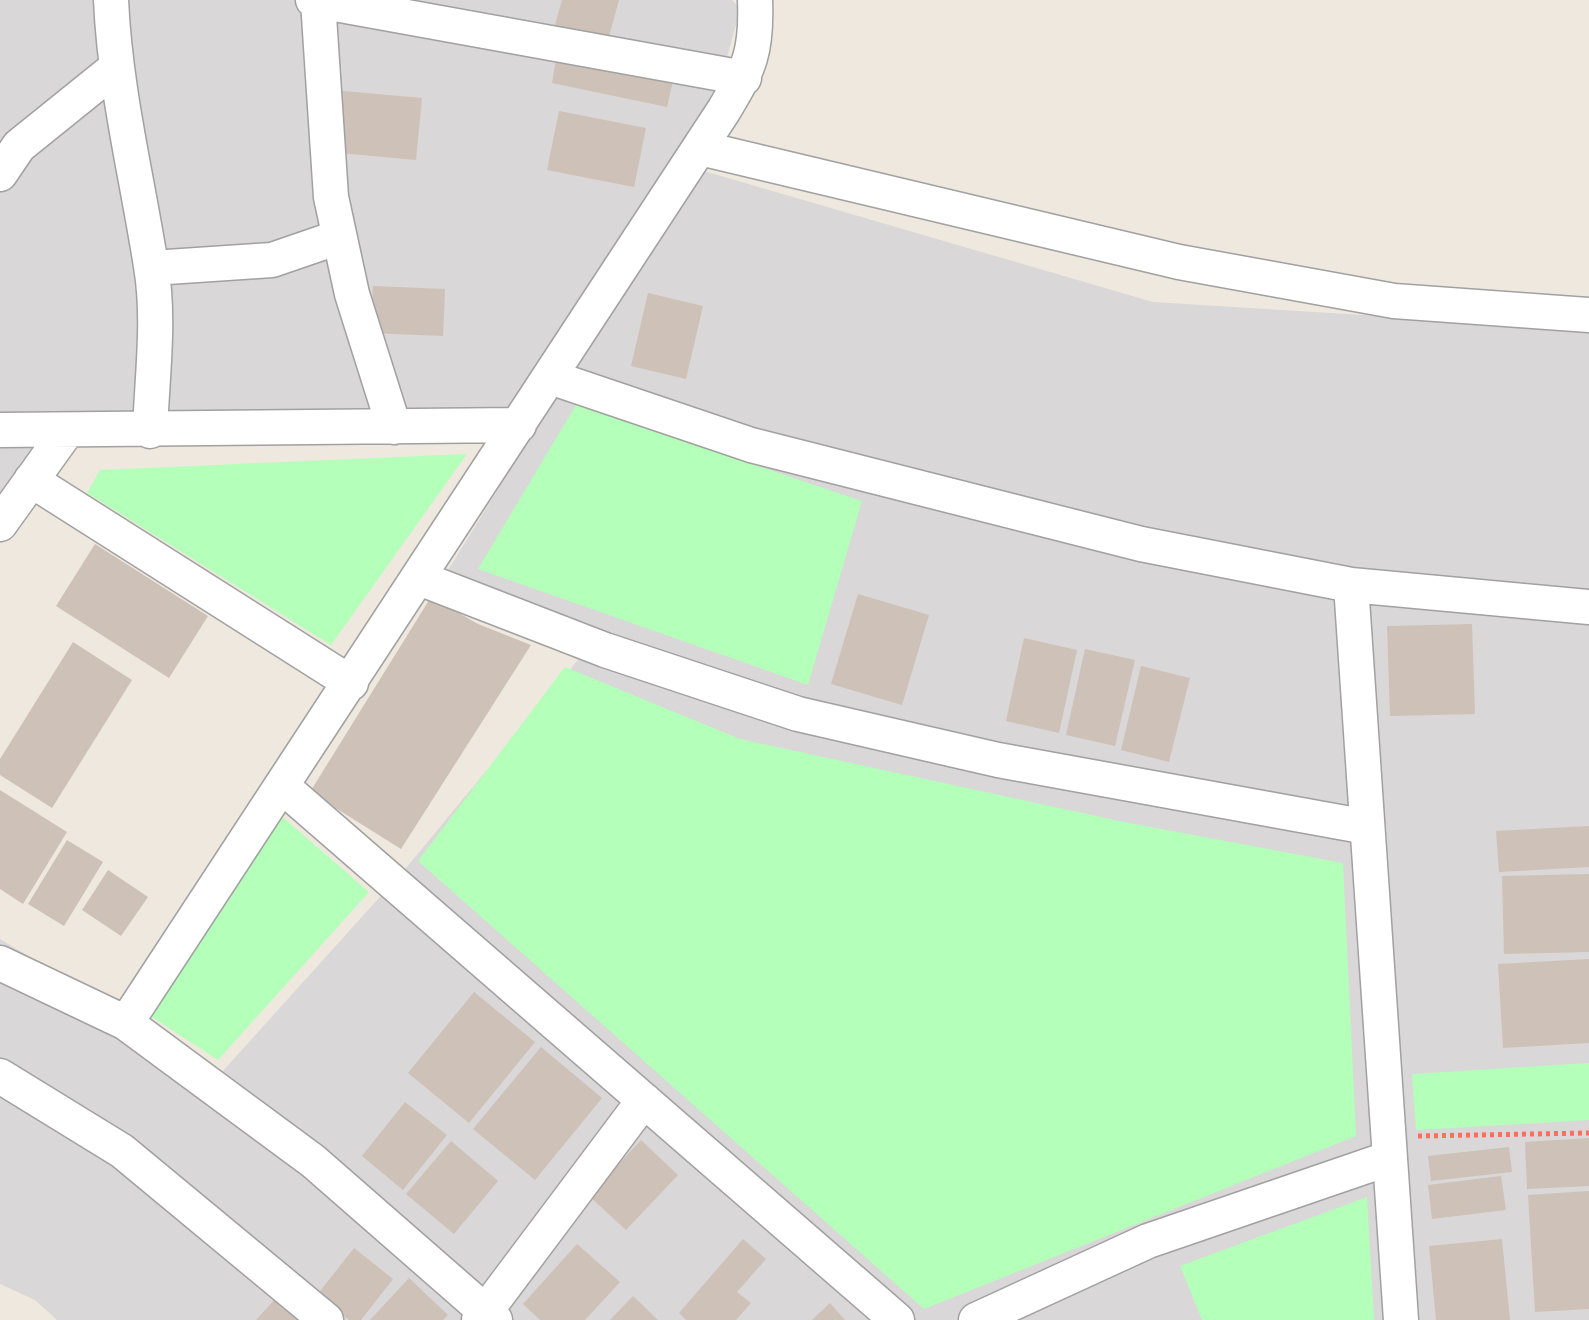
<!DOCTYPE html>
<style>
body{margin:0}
canvas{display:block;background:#eee8de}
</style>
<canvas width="1589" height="1320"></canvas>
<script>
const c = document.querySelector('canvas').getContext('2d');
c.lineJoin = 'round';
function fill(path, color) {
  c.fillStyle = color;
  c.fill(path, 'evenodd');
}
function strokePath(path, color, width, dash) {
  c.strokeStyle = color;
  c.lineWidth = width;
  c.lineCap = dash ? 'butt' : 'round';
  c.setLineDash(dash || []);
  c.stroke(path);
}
const residential = new Path2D(`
 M 0,0 L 732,0 L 740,9 L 697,169 L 1153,302 L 1589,329 L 1589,1320 L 57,1320 L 35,1300 L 0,1284 L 0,939 L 222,1072 L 406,868 L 587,649 L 445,575 L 531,436 L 78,438 L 0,540 Z`);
const park = new Path2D(`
 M 576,405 L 862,501 L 808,685 L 478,569 Z
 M 467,454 L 331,645 L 87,493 L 100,470 Z
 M 565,667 L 740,739 L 1124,822 L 1343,863 L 1356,1136 L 924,1309 L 418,861 Z
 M 278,813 L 369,892 L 218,1060 L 152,1017 Z
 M 1589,1063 L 1589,1120 L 1416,1130 L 1412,1074 Z
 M 1367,1197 L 1374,1320 L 1202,1320 L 1180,1266 Z`);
const building = new Path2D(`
 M 562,0 L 619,0 L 605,51 L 552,36 Z
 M 557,54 L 674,77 L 667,107 L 552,83 Z
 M 332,90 L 422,98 L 416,160 L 340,153 Z
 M 559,111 L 646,128 L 634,187 L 547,170 Z
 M 373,286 L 445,289 L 443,336 L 371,333 Z
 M 648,293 L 703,306 L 686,379 L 631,366 Z
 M 95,544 L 208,616 L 169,678 L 56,606 Z
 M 858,594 L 929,615 L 902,705 L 831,684 Z
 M 431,597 L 478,624 L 531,645 L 401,849 L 310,792 Z
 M 1472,624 L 1475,714 L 1390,716 L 1387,626 Z
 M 1024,638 L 1077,650 L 1059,733 L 1006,721 Z
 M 73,642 L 132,680 L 52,808 L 0,775 L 0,759 Z
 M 1085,649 L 1135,660 L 1115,746 L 1066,735 Z
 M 1141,666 L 1190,678 L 1169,762 L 1121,750 Z
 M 0,790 L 67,832 L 23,904 L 0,889 Z
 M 1589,826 L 1589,867 L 1499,872 L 1496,831 Z
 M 67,840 L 103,862 L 64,926 L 28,904 Z
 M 108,870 L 148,897 L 121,936 L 82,910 Z
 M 1589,874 L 1589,952 L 1504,954 L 1502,876 Z
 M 1589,959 L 1589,1043 L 1503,1048 L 1498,964 Z
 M 474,992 L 535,1042 L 469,1123 L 408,1073 Z
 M 541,1047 L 602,1098 L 535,1180 L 473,1129 Z
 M 405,1102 L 447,1135 L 403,1190 L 362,1156 Z
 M 1589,1138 L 1589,1186 L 1527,1189 L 1525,1142 Z
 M 641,1140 L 678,1175 L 626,1230 L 589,1196 Z
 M 451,1141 L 498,1181 L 454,1234 L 406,1194 Z
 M 1509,1147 L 1512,1172 L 1431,1181 L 1428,1156 Z
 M 1501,1176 L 1506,1210 L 1432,1219 L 1428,1185 Z
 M 1589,1191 L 1589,1309 L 1535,1312 L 1528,1195 Z
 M 743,1239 L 766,1259 L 737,1292 L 751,1303 L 736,1320 L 686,1320 L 679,1313 Z
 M 1502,1239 L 1510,1320 L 1436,1320 L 1429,1246 Z
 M 577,1244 L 620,1282 L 585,1320 L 540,1320 L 523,1304 Z
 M 354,1248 L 393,1279 L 361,1320 L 349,1320 L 317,1295 Z
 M 409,1278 L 448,1315 L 443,1320 L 370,1320 Z
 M 633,1296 L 658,1320 L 610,1320 Z
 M 277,1297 L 302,1320 L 256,1320 Z
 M 830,1303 L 845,1320 L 812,1320 Z`);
const path = new Path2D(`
 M 1418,1136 L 1589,1133`);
const minor = new Path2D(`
 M 111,0 C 115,90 137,177 151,266 C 160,319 152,377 150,431
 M 313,0 L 744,78
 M 318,1 L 331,197 L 352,294 L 394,427
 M 700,148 L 1179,262 L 1394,301 L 1589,315
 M 0,174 L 19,146 L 117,67
 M 152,268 L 272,260 L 339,237
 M 550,377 L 751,445 L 1141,544 L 1351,585 L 1589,607
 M 0,430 L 519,425
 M 31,480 L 351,683
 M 0,524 L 66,432
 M 419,578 L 605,650 L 798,714 L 998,760 L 1367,827
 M 1351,585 L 1401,1320
 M 283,787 L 897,1320
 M 0,963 L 126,1023 L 313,1161 L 495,1320
 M 126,1023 L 724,110 C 750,67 757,51 755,0
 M 0,1076 L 122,1151 L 326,1320
 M 479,1320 L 644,1100
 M 976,1320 L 1148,1241 L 1390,1158`);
fill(residential, '#d9d7d7');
fill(park, '#b4ffb9');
fill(building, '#cec1b7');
strokePath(minor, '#a1a1a1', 37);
strokePath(path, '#ff6d5e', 5, [4, 4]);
strokePath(minor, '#fff', 34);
</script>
